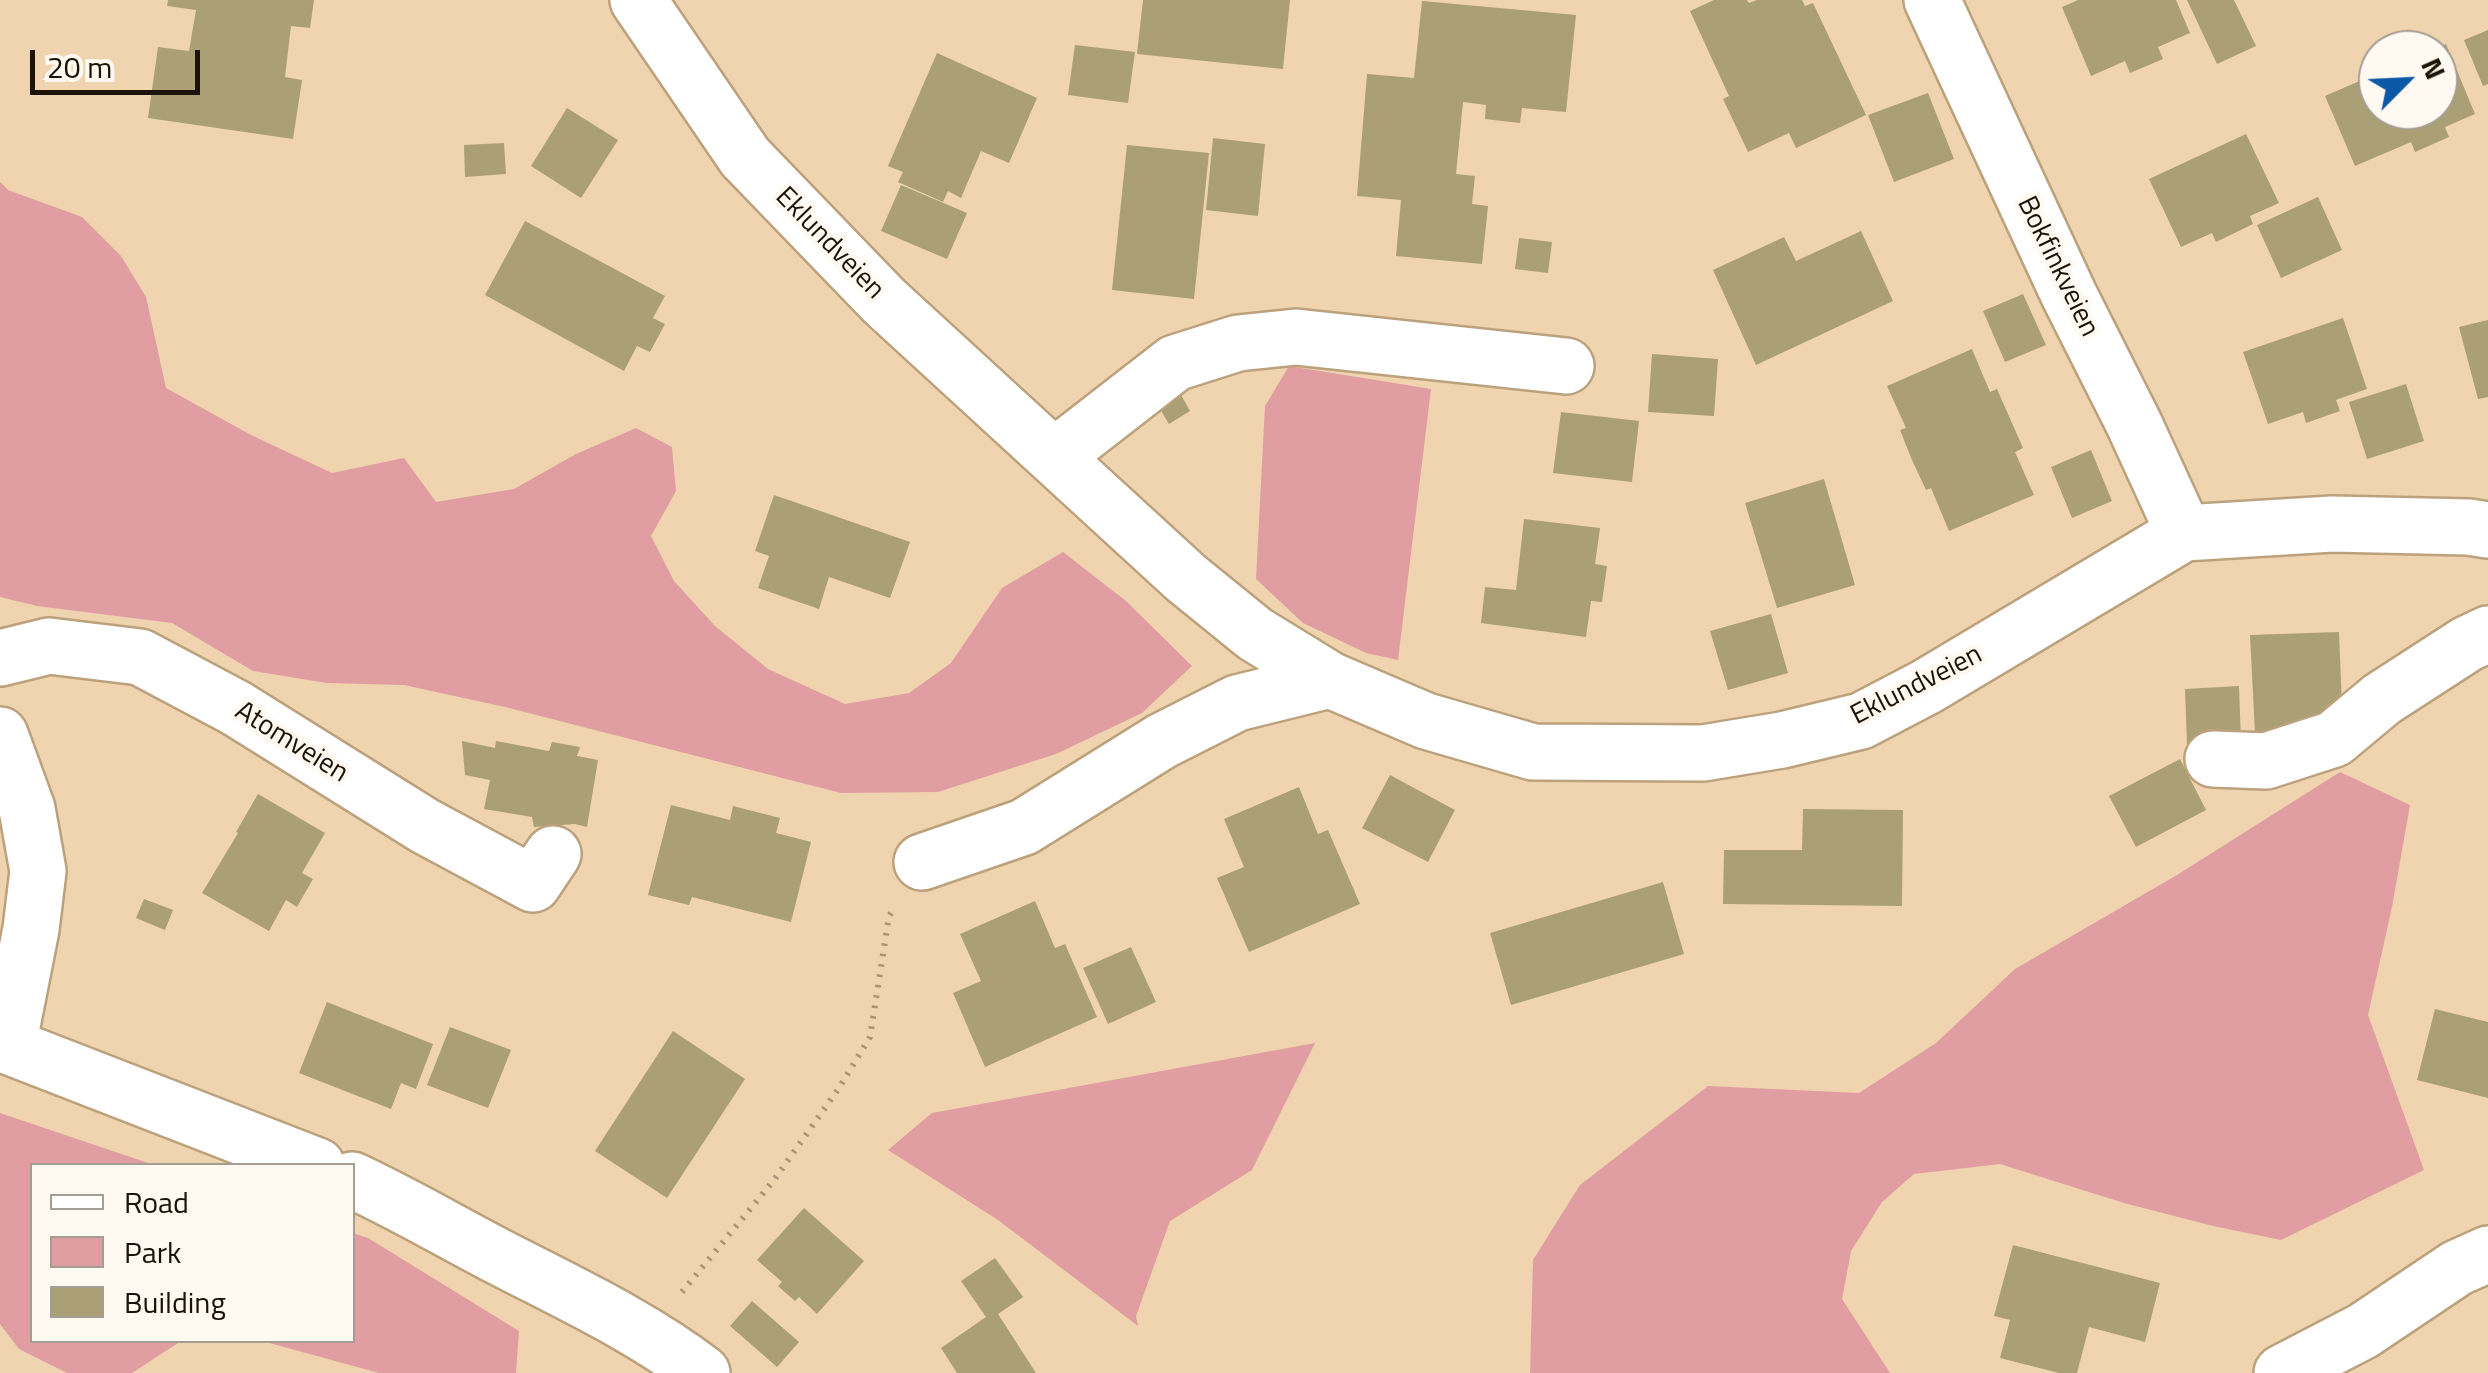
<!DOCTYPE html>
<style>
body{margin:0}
#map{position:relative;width:2488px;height:1373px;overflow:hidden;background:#f0d4af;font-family:"Titillium Web",sans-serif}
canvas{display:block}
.legend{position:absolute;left:30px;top:1163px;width:325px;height:180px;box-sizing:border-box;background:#fff9f1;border:2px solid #a49d93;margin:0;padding:12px 18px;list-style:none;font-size:30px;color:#1c1205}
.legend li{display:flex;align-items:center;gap:20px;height:50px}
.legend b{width:50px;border:2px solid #a49d93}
.north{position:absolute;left:2358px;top:30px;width:100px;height:100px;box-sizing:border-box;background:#fff9f1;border:2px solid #a49d93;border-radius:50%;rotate:66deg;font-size:28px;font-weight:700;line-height:40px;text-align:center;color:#1c1205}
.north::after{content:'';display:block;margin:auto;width:35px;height:45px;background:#0959a7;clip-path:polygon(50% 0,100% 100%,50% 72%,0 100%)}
.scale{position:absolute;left:30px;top:50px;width:170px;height:45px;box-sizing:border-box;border:5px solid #1c1205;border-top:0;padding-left:12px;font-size:30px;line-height:35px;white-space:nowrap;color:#1c1205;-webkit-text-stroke:8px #fff9f1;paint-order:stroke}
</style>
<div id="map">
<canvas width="2488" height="1373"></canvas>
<ul class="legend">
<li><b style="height:12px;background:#fff"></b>Road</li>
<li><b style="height:28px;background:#e09da2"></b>Park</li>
<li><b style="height:28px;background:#aa9f75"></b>Building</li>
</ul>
<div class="north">N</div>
<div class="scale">20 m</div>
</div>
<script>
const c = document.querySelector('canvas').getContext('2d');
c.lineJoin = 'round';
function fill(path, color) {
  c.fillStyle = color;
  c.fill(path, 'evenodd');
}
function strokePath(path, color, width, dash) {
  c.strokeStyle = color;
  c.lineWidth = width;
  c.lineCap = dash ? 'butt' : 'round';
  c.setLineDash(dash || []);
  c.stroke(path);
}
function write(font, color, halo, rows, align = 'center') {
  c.font = font + ' "Titillium Web",sans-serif';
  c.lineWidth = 9;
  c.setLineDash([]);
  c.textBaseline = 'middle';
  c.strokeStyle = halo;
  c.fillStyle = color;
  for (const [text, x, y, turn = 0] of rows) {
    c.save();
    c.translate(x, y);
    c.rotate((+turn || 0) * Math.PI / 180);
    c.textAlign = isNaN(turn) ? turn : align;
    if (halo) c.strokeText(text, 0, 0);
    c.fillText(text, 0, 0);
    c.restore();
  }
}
const green = new Path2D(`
 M 0,182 L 8,190 L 82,217 L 121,256 L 146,297 L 166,388 L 251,435 L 332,473 L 404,458 L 436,502 L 514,489 L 576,454 L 636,428 L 672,447 L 676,491 L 651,536 L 674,581 L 715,626 L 768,669 L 845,704 L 909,693 L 951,663 L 1002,588 L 1063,552 L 1126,601 L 1192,666 L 1142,713 L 1056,754 L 938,792 L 841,793 L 505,707 L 404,685 L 327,683 L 253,671 L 172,623 L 37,606 L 0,597 Z
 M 1289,366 L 1431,389 L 1398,660 L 1366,653 L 1303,623 L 1256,579 L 1265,406 Z
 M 2340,772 L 2410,805 L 2392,907 L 2368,1015 L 2424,1170 L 2281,1240 L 2213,1226 L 2124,1203 L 2000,1164 L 1914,1174 L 1882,1202 L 1851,1251 L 1842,1299 L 1890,1373 L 1530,1373 L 1533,1260 L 1580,1185 L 1708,1086 L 1859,1093 L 1936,1043 L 2015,969 L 2177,875 Z
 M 1315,1043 L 1252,1170 L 1170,1221 L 1136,1316 L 1138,1326 L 998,1220 L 888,1150 L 932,1113 Z
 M 0,1113 L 154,1165 L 32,1166 L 32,1340 L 181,1341 L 132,1373 L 67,1373 L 19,1349 L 0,1324 Z
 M 353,1233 L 368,1238 L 519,1331 L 516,1373 L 379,1373 L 262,1341 L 352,1340 Z`);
const building = new Path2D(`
 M 168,0 L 314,0 L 310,28 L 291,26 L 285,77 L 302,80 L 293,139 L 148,118 L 158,47 L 189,51 L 196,10 L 167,6 Z
 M 1143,0 L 1290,0 L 1283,69 L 1137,54 Z
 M 1714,0 L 1747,0 L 1749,3 L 1757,0 L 1802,0 L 1805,6 L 1813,3 L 1866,115 L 1796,148 L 1789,133 L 1748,152 L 1723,99 L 1729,96 L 1690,11 Z
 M 2078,0 L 2176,0 L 2190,33 L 2158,47 L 2163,59 L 2130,73 L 2125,61 L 2091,76 L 2062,7 Z
 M 2187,0 L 2234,0 L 2256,46 L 2217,64 Z
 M 1422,1 L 1576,15 L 1566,112 L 1522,108 L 1520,123 L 1485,119 L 1486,105 L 1463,102 L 1456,174 L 1475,176 L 1472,204 L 1488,206 L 1482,264 L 1396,256 L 1401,200 L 1357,196 L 1367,74 L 1414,78 Z
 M 2488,30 L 2488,84 L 2483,86 L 2464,40 Z
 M 2446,44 L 2475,114 L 2445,127 L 2449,137 L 2415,152 L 2411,142 L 2355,166 L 2325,96 L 2378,73 L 2378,110 L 2438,110 L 2438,48 Z
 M 1075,45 L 1135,52 L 1128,103 L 1068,95 Z
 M 937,53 L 1037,98 L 1009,163 L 981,151 L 961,198 L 948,191 L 943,202 L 898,182 L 903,172 L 888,166 Z
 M 1928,93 L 1954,159 L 1894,182 L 1868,115 Z
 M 567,108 L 618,140 L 581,198 L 531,166 Z
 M 2246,134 L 2279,203 L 2250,216 L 2253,224 L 2216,242 L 2212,233 L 2181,247 L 2149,179 Z
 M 1213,138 L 1265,144 L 1258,216 L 1206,210 Z
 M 504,143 L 506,174 L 465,177 L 464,145 Z
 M 1127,145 L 1209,153 L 1194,299 L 1112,290 Z
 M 901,185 L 967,213 L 947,259 L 881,231 Z
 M 2318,197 L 2342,250 L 2281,278 L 2257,225 Z
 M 525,221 L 665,296 L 653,318 L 665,324 L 650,352 L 637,346 L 624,371 L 485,295 Z
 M 1861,231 L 1893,301 L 1756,365 L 1713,270 L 1784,237 L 1796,261 Z
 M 1519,238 L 1552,242 L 1548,273 L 1515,269 Z
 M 2023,294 L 2046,345 L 2005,362 L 1983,311 Z
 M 2343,318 L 2367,389 L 2336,400 L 2340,411 L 2306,423 L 2303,412 L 2268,424 L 2243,352 Z
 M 2488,320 L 2488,397 L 2478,399 L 2459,327 Z
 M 1972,349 L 1990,392 L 1997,389 L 2023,448 L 2015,452 L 2034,495 L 1949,531 L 1931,488 L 1926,490 L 1912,460 L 1900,430 L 1906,428 L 1887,386 Z
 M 1652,354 L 1718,359 L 1714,416 L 1648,412 Z
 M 2406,384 L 2424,441 L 2367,459 L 2349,402 Z
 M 1180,393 L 1190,411 L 1169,424 L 1158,406 Z
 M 1561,412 L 1639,421 L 1632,482 L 1553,473 Z
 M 2091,450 L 2112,501 L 2072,518 L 2051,467 Z
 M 1824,479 L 1855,585 L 1777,608 L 1745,503 Z
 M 774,495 L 910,542 L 890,598 L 829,577 L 819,609 L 758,588 L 769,556 L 755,551 Z
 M 1524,519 L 1600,528 L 1595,564 L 1607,566 L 1602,602 L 1591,601 L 1586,637 L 1481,623 L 1485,587 L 1516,590 Z
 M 1771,614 L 1788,673 L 1728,690 L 1710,631 Z
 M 2339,632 L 2342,707 L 2328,707 L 2329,730 L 2255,733 L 2250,635 Z
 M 2239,686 L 2241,742 L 2187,744 L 2185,689 Z
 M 462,741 L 495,748 L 496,741 L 549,751 L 552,742 L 580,747 L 577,756 L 598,760 L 587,827 L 575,824 L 534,827 L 532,817 L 484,809 L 490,780 L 465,775 Z
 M 2180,759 L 2206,810 L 2136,847 L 2109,796 Z
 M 1390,775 L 1455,810 L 1428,862 L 1362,828 Z
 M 1299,787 L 1318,834 L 1328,830 L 1360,904 L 1249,952 L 1217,878 L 1244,867 L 1224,819 Z
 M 258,794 L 325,833 L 302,873 L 313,879 L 297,907 L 286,900 L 269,931 L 202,893 L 238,833 L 236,832 Z
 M 671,805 L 730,820 L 733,806 L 780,818 L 776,833 L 811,842 L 791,922 L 692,897 L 689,905 L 648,895 Z
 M 1803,809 L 1903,810 L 1902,906 L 1723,904 L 1724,850 L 1802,850 Z
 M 1663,882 L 1684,954 L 1511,1005 L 1490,933 Z
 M 144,899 L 173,910 L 165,930 L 136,918 Z
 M 1035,901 L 1055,948 L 1065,944 L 1097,1017 L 985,1067 L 953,993 L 981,981 L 960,934 Z
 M 1131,947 L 1156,1002 L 1108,1024 L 1083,968 Z
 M 327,1002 L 433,1044 L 416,1089 L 401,1083 L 391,1109 L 299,1073 Z
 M 2435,1009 L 2488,1022 L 2488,1098 L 2417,1080 Z
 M 450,1027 L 511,1050 L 488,1108 L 427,1085 Z
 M 673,1031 L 745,1079 L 667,1198 L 595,1151 Z
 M 804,1208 L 864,1261 L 817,1314 L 799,1297 L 795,1301 L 778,1286 L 782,1282 L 757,1260 Z
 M 2013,1245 L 2160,1283 L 2145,1342 L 2089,1327 L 2077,1373 L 2059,1373 L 2000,1358 L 2010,1320 L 1994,1316 Z
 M 995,1258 L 1023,1297 L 998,1314 L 1036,1373 L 957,1373 L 941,1348 L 986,1317 L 961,1281 Z
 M 752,1301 L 799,1342 L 777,1367 L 730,1326 Z`);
const path = new Path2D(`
 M 682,1292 L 774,1180 L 839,1088 L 870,1037 L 889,916 L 894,909`);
const minor = new Path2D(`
 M 638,0 L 745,157 L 884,301 L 1186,578 L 1255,634 L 1330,680 L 1426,721 L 1533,752 L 1703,753 L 1782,740 L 1861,721 L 1926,687 L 2184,533 L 2332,524 L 2469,527 L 2488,530
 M 1932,0 L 2069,295 L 2134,424 L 2184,533
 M 1054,457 L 1175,363 L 1238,343 L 1296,337 L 1566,366
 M 0,658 L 49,646 L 140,657 L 236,708 L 425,826 L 533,884 L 553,854
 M 0,735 L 27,809 L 38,871 L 31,929 L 8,1046
 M 2213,759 L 2266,761 L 2334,739 L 2382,699 L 2467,644 L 2488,634
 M 922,862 L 1024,827 L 1162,741 L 1237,703 L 1330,680
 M 0,1043 L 317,1166
 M 352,1180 C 406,1205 456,1235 509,1262 C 575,1296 643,1328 702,1373
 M 2282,1373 L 2363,1331 L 2457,1268 L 2488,1254`);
const streetNames = [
 ["Eklundveien",829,244,46],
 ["Bokfinkveien",2057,267,64],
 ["Eklundveien",1917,686,-27],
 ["Atomveien",291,743,32]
];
fill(green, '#e09da2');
fill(building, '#aa9f75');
strokePath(minor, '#bca17d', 60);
strokePath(path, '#ab9578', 6, [2.5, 8]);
strokePath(minor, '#fff', 55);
write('28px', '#1c1205', '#fff9f1', streetNames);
</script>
